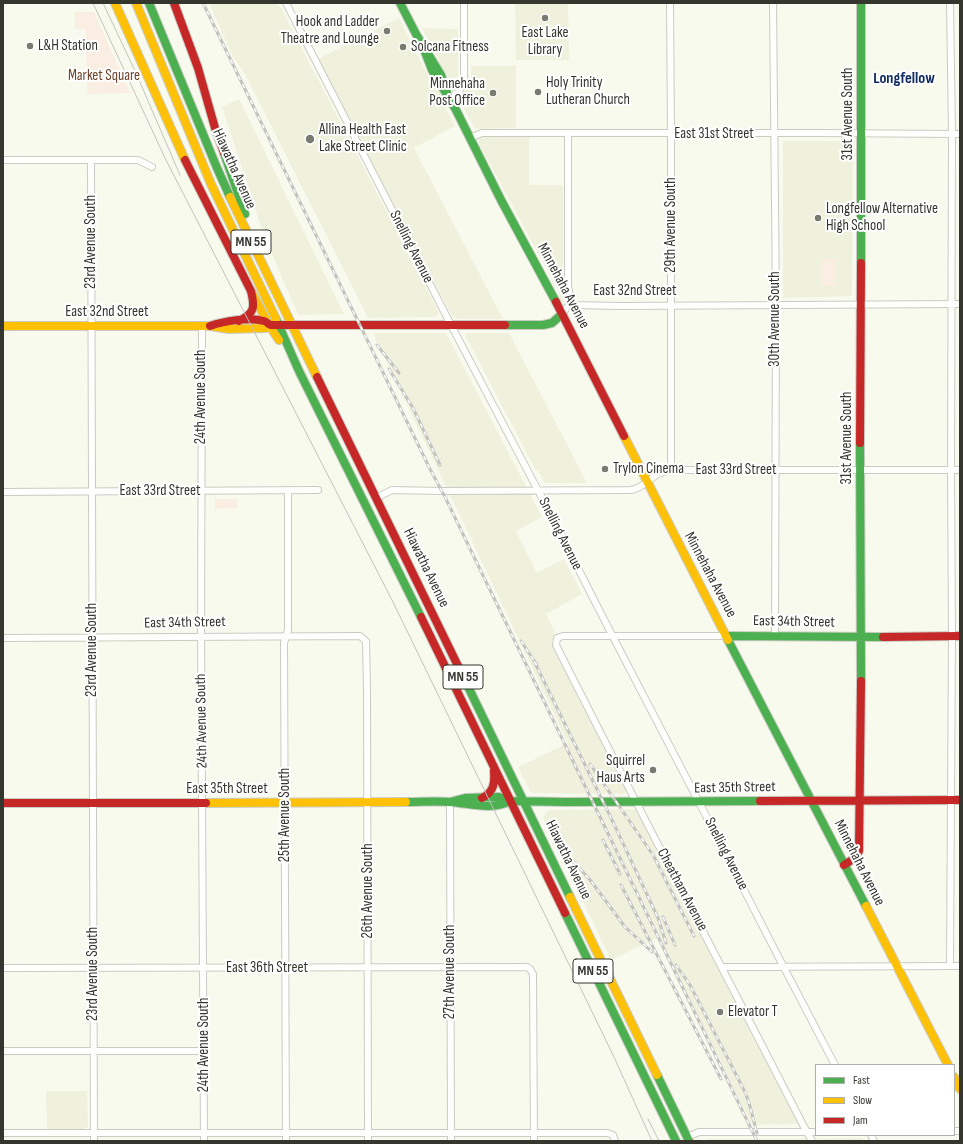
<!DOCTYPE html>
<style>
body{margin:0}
#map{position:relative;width:963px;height:1144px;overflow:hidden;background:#f8faee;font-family:"Sofia Sans Condensed",sans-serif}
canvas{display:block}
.frame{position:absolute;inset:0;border:4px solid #35362e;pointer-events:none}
.legend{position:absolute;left:815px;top:1064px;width:140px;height:72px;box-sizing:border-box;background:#fff;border:1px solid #aeafab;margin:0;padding:5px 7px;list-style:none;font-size:12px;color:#35362e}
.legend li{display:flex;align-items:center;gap:8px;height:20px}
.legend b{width:20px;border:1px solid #aeafab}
</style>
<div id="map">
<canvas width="963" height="1144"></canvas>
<div class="frame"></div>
<ul class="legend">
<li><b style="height:5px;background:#4caf50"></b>Fast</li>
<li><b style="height:5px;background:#ffc107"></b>Slow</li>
<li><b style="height:5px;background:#c62828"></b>Jam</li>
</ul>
</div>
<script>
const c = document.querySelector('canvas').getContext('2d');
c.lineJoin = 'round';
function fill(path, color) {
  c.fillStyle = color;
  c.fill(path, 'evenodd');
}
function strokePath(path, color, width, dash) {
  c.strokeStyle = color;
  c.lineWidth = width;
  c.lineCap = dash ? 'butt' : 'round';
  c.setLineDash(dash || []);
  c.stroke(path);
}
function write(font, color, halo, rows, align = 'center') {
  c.font = font + ' "Sofia Sans Condensed",sans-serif';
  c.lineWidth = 4;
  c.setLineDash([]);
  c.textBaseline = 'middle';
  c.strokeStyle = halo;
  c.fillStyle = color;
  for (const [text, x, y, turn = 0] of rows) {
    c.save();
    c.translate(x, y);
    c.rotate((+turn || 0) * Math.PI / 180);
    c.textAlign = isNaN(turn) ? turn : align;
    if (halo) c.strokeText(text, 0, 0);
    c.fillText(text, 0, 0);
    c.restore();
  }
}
const built = new Path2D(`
 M 209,3 L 275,3 L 280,6 L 438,311 L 438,314 L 435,317 L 368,318 L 245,74 L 233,57 Z
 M 515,3 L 568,3 L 569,60 L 516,60 Z
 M 399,18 L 430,80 L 436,85 L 441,96 L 443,103 L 455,126 L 414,148 L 503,319 L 458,319 L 452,316 L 318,59 Z
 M 422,28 L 458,29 L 458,84 L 454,87 L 450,86 L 447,80 L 446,75 Z
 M 471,66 L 516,66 L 516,128 L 478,129 L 474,127 L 459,99 L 461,93 L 471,80 Z
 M 239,99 L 344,314 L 298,315 L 262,230 L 222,107 Z
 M 483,137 L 529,137 L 529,185 L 563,185 L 563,288 L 568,296 L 567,300 L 564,302 L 561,301 L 560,298 L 559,292 L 479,144 L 479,139 Z
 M 783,141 L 853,141 L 852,296 L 783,298 Z
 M 373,333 L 446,333 L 542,517 L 516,531 L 537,573 L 564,559 L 582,594 L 546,614 L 555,632 L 552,642 L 553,648 L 626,791 L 625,794 L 531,793 L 518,767 L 568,743 Z
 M 467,333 L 509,333 L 587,483 L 544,483 L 538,470 L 536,471 L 465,335 Z
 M 635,809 L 798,1124 L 752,1125 L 659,937 L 611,960 L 543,818 L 546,812 L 551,810 Z
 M 46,1091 L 87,1091 L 88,1127 L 84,1129 L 47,1129 Z
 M 862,1138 L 864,1141 L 817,1141 L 818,1139 Z
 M 708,1139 L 805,1139 L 806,1141 L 706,1141 Z`);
const green = new Path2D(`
 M 75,12 L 94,12 L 130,93 L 87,94 L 86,30 L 75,29 Z
 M 821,259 L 836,259 L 836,286 L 821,286 Z
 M 215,499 L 237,499 L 237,508 L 215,509 Z`);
const street = new Path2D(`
 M 286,3 L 451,325 L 542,498 L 612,635 L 702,808 L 780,960 L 835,1065
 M 670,3 L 671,134 L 671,470
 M 773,3 L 776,304 L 775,636
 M 449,97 L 459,92 L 464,82 L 464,3
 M 568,133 L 568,286 L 572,305
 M 470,138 L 482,133 L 818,133 L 960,134
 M 3,160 L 138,160 L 152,167
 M 91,160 L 94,1141
 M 562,314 L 568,306 L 572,305 L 620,306 L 960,304
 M 202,326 L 201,629 L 204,1141
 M 3,492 L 318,490
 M 376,498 L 392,490 L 441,491 L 631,490 C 648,487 650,473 671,470 L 960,470
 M 726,636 L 563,636 L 557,638 L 556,645 C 637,806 721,965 803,1125 L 812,1141
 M 3,638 L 360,636 L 366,641 L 367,687 L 368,1141
 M 450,802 L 451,1141
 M 950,966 L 952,636 L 951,470 L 952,134 L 950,3
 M 723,967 L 960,966
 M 3,968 L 527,967 L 530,969 L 533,974 L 534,1141
 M 3,1051 L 204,1051
 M 954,1131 L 960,1131
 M 3,1133 L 607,1133 L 613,1135 L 615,1141
 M 871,1135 L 874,1141
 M 687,1137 L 699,1132 L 816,1132
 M 286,1141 L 284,643 L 288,630 L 288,490`);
const fast = new Path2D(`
 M 149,3 L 217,168 L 230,197
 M 400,3 L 416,34 L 441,75 L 448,96
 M 861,3 L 861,263
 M 422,44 L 432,70 L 456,110 L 501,200 L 556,302
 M 224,153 L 245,214
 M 276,319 L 299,371 L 421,617
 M 505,325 L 543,325 L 552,323 L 562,314
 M 860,443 L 861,681
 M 726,636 L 883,637
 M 728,640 L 866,906
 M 458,666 L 570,897
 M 406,802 C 420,802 435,801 449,802 C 469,803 491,811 510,801
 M 450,802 L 465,798 L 499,797 L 510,801 L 566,802 L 760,801
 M 565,913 L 676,1141
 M 657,1075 L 689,1141`);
const slow = new Path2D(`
 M 115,3 L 185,160
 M 136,3 L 211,184 L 276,319
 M 230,197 L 317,377
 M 251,291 L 269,325 L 279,340
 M 3,326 L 210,326 L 229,329 L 266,328 L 269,325
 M 624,436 L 728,640
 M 206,803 L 406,802
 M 570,897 L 657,1075
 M 866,906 L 948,1065
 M 954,1077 L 960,1089`);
const jam = new Path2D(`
 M 174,3 L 198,68 L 215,128 L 224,153
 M 185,160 L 251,291 C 255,307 255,313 239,321
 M 556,302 L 624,436
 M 210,326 C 224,321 249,317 264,321 C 268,322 267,324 271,325 L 505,325
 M 317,377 L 458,666
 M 860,443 L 861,263
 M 421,617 L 565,913
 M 883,637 L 960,636
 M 482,798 C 494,792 495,783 494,771
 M 760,801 L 960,800
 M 3,803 L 206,803
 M 844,865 L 855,858 L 859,851 L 861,681`);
const tram = new Path2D(`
 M 93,3 L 166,160 L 393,602 L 614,1057 L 652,1141
 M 103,3 L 136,73 L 180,175
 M 648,1119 L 659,1141`);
const rail = new Path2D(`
 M 203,3 L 430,469 L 445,497 L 757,1141
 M 377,345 L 399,373
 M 389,369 L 413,408 L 440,465
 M 521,641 L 537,665
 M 534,661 L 613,822 L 658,918 L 666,943
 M 590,764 L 653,855 L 694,936
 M 603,840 L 620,874
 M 563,847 L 567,854 L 591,881 L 625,927 L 652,952
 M 621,885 L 721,1079
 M 663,917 L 675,945
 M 676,965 L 690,985 L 745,1092 L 749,1103 L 757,1133`);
const markers = [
 [545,18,4,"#797b71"],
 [387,31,4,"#797b71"],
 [30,46,4,"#797b71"],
 [403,47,4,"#797b71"],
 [538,92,4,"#797b71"],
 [493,93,4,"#797b71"],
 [310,139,5,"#797b71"],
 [818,218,4,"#797b71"],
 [605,469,4,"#797b71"],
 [653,770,4,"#797b71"],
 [720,1012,4,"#797b71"]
];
const shields = [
 [251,242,40],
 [463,677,40],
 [593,971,40]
];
const shieldNames = [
 ["MN 55",251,242],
 ["MN 55",463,677],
 ["MN 55",593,971]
];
const poiNames = [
 ["Hook and Ladder",379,22,"right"],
 ["Theatre and Lounge",379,39,"right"],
 ["East Lake",545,33,"center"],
 ["Library",545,50,"center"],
 ["L&H Station",38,46],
 ["Solcana Fitness",411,47],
 ["Holy Trinity",546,83],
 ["Lutheran Church",546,100],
 ["Minnehaha",485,84,"right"],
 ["Post Office",485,101,"right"],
 ["Allina Health East",319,130],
 ["Lake Street Clinic",319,147],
 ["Longfellow Alternative",826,209],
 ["High School",826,226],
 ["Trylon Cinema",613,469],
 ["Squirrel",645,761,"right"],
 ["Haus Arts",645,778,"right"],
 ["Elevator T",728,1012]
];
const parkNames = [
 ["Market Square",104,76]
];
const streetNames = [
 ["31st Avenue South",848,114,-90],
 ["East 31st Street",714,134],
 ["Hiawatha Avenue",234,169,66],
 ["29th Avenue South",671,225,-90],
 ["23rd Avenue South",91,242,-90],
 ["Snelling Avenue",411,247,63],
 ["Minnehaha Avenue",563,286,62],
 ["East 32nd Street",635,291],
 ["East 32nd Street",107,312],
 ["30th Avenue South",775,319,-90],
 ["24th Avenue South",201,397,-90],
 ["31st Avenue South",847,438,-90],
 ["East 33rd Street",736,470],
 ["East 33rd Street",160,491],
 ["Snelling Avenue",560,534,63],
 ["Hiawatha Avenue",426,568,64],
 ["Minnehaha Avenue",710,575,62],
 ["East 34th Street",794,622,1],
 ["East 34th Street",185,623,-1],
 ["23rd Avenue South",92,650,-90],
 ["24th Avenue South",202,721,-91],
 ["East 35th Street",735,788,-1],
 ["East 35th Street",227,789],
 ["25th Avenue South",285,815,-90],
 ["Snelling Avenue",726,854,63],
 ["Hiawatha Avenue",568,860,64],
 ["Minnehaha Avenue",859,863,63],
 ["Cheatham Avenue",682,890,62],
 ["26th Avenue South",368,891,-90],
 ["East 36th Street",267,968],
 ["27th Avenue South",450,972,-90],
 ["23rd Avenue South",93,974,-90],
 ["24th Avenue South",204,1045,-90]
];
const neighbourhoodNames = [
 ["Longfellow",904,79]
];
fill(built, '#eff1dd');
fill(green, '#faeee2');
strokePath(street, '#caccc3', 8);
strokePath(fast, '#caccc3', 10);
strokePath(slow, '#caccc3', 10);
strokePath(jam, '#caccc3', 10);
strokePath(street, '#fefefc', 6);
strokePath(fast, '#4caf50', 8);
strokePath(slow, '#ffc107', 8);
strokePath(jam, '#c62828', 8);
strokePath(tram, '#c2c2bf', 1);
strokePath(rail, '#c2c2bf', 3);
strokePath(rail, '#fff', 1.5, [4.5]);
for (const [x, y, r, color] of markers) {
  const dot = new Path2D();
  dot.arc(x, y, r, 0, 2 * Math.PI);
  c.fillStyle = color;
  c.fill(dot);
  strokePath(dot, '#fff', 1.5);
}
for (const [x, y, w] of shields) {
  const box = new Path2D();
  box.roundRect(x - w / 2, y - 12, w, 24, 3);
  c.fillStyle = '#fff';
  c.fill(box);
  strokePath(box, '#35362e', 1);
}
write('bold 14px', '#35362e', null, shieldNames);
write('15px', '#35362e', '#fff', poiNames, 'left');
write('15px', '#6e432a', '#fff', parkNames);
write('15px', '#35362e', '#fff', streetNames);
write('bold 16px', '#102d61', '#fff', neighbourhoodNames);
</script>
